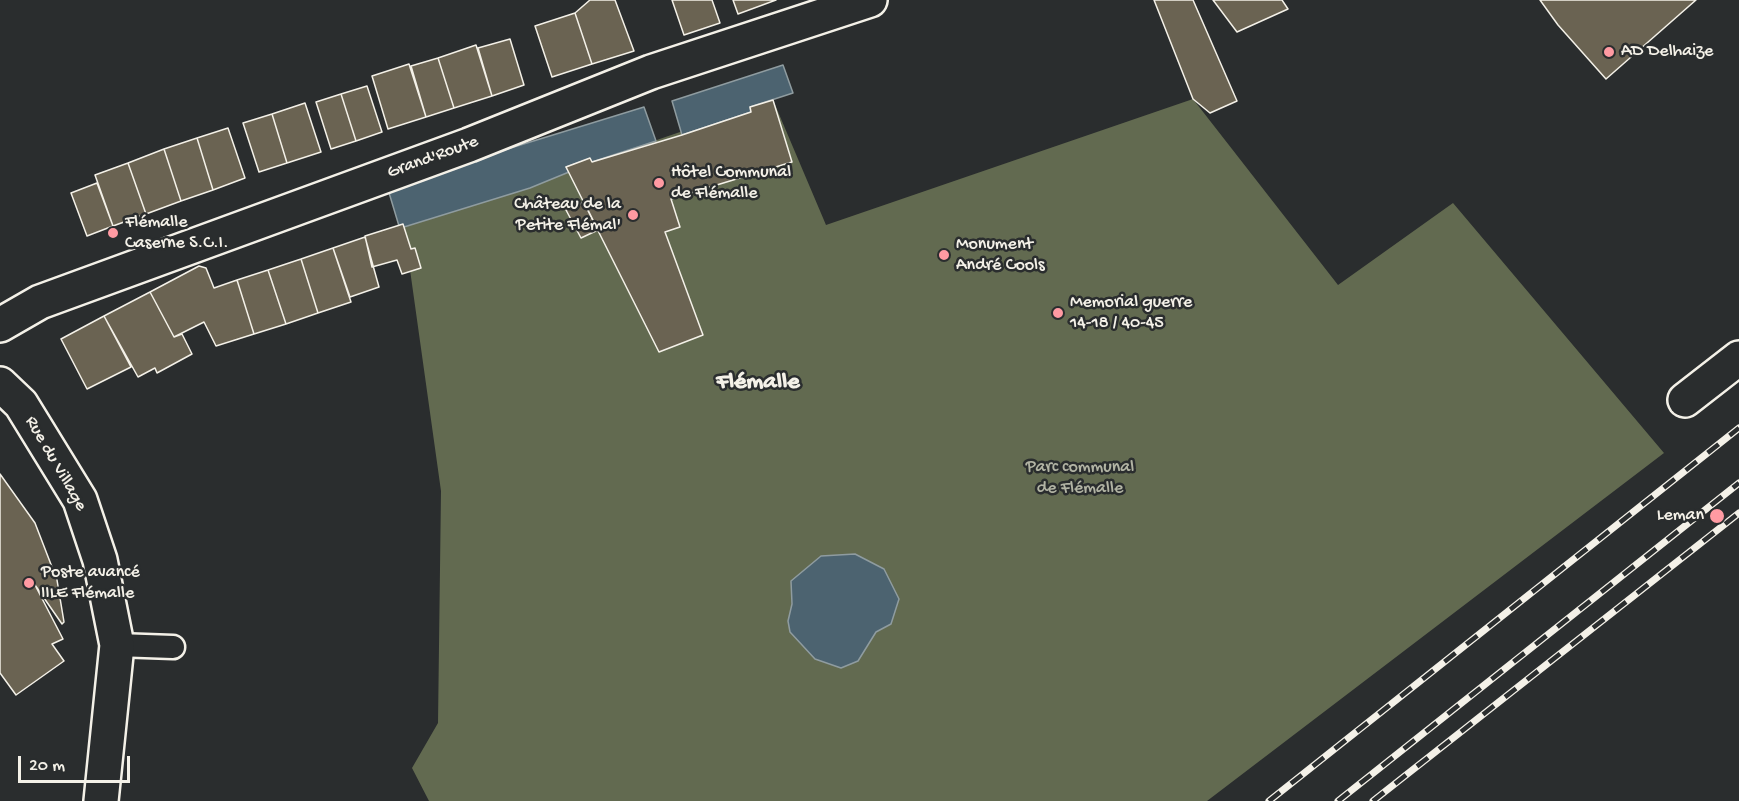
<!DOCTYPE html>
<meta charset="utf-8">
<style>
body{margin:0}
#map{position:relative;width:1739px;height:801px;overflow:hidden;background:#2a2d2e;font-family:"Gochi Hand",sans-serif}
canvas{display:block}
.scale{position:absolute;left:18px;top:756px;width:112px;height:27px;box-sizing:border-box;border:3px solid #f4f1e8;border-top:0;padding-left:8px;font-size:18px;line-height:21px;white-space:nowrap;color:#f4f1e8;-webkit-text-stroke:4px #2a2d2e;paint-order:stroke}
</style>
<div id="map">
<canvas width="1739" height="801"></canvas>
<div class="scale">20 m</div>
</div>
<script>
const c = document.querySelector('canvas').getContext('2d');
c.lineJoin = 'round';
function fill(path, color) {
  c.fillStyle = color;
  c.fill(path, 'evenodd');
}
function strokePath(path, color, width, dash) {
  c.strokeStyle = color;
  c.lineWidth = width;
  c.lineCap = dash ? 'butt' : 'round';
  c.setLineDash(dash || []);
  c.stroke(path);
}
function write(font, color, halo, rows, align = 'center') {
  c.font = font + ' "Gochi Hand",sans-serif';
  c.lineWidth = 5;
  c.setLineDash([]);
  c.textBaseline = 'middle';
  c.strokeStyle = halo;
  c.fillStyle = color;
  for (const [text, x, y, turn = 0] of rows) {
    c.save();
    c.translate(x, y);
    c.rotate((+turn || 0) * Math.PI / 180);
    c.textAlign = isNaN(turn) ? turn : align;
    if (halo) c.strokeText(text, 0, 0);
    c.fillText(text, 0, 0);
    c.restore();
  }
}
const green = new Path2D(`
 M 1193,99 L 1338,285 L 1453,203 L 1664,453 L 1207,801 L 429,801 L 412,768 L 438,723 L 441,491 L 404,227 L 773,100 L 826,225 Z`);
const water = new Path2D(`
 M 783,65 L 793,93 L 750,107 L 751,112 L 682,135 L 672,101 Z
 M 644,107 L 656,141 L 592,162 L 589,159 L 566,167 L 569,172 L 530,188 L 404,227 L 399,226 L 387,186 Z
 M 855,554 L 884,569 L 899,599 L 891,624 L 876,632 L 858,661 L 841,668 L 815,659 L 790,632 L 788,621 L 792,604 L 791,581 L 821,556 Z`);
const building = new Path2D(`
 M 590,0 L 615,0 L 634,51 L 592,64 L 575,13 Z
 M 672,0 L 712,0 L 720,23 L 684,35 Z
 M 733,0 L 776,0 L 738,14 Z
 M 1154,0 L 1193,0 L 1237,101 L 1210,113 L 1193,99 Z
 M 1213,0 L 1282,0 L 1288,9 L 1237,32 Z
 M 1540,0 L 1696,0 L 1606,79 L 1558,25 Z
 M 575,13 L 592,64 L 552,77 L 535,26 Z
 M 510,39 L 524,85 L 492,96 L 478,48 Z
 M 476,45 L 492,96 L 454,108 L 438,58 Z
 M 438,58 L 454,108 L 426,117 L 411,66 Z
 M 409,64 L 426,117 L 388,129 L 372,76 Z
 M 367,86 L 382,132 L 356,141 L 341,94 Z
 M 341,94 L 356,141 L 331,149 L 316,102 Z
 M 773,100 L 792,162 L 671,199 L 680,227 L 665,232 L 703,335 L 659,352 L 566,167 L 590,158 L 592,162 L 682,135 L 751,112 L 750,107 Z
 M 305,103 L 321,152 L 287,163 L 272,114 Z
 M 272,114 L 287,163 L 259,172 L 243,123 Z
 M 228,128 L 245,178 L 213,190 L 197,138 Z
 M 197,138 L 213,190 L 181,201 L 164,149 Z
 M 164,149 L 181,201 L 146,214 L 128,163 Z
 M 128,163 L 146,214 L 113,226 L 95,175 Z
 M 97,183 L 113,226 L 87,236 L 71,193 Z
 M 584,202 L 598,230 L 581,238 L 566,210 Z
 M 403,224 L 411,249 L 415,248 L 421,268 L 402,274 L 397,260 L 372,267 L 365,236 Z
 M 365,237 L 379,287 L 350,297 L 333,248 Z
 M 333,248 L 351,302 L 318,313 L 301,259 Z
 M 301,259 L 318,313 L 286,324 L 268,270 Z
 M 199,266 L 206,268 L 214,288 L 237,280 L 254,334 L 216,346 L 204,322 L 174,337 L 150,292 Z
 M 268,270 L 286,324 L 254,334 L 237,280 Z
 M 150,292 L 174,337 L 182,334 L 192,354 L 157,373 L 155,368 L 138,377 L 104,316 Z
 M 104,316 L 131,367 L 87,389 L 61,339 Z
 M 0,474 L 35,523 L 57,580 L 64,622 L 62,624 L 35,585 L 63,639 L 52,644 L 64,661 L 16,695 L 0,673 Z`);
const lane = new Path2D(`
 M 117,645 L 173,647`);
const street = new Path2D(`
 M 1685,400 L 1739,358`);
const secondary = new Path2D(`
 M 0,325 L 40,302 L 469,145 L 651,72 L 870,0
 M 0,384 L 21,404 L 80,500 L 100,560 L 117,645 L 101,801`);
const rail = new Path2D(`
 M 1269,801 L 1739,428
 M 1338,801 L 1739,483
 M 1373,801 L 1739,513`);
const markers = [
 [1609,52,6,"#ff9aa2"],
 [659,183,6,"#ff9aa2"],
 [633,215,6,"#ff9aa2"],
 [113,233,6,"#ff9aa2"],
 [944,255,6,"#ff9aa2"],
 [1058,313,6,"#ff9aa2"],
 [1717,516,8,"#ff9aa2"],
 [29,583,6,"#ff9aa2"]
];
const poiNames = [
 ["AD Delhaize",1621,52],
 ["Hôtel Communal",671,173],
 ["de Flémalle",671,194],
 ["Château de la",621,205,"right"],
 ["Petite Flémal'",621,226,"right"],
 ["Flémalle",125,223],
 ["Caserne S.C.I.",125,244],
 ["Monument",956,245],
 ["André Cools",956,266],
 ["Memorial guerre",1070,303],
 ["14-18 / 40-45",1070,324],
 ["Leman",1704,516,"right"],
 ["Poste avancé",41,573],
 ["IILE Flémalle",41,594]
];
const streetNames = [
 ["Grand'Route",433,158,-20],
 ["Rue du Village",55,464,60]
];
const parkNames = [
 ["Parc communal",1080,468],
 ["de Flémalle",1080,489]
];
const districtNames = [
 ["Flémalle",758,383]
];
fill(green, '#626a50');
fill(water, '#4c6370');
strokePath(water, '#8f9ca0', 1.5);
fill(building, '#6a6352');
strokePath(building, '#f4f1e8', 1.5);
strokePath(lane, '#f4f1e8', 27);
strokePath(street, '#f4f1e8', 38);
strokePath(secondary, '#f4f1e8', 38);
strokePath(lane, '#2a2d2e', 22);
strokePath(street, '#2a2d2e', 33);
strokePath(secondary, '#2a2d2e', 33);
strokePath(rail, '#f4f1e8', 7);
strokePath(rail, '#2a2d2e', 4.5, [14]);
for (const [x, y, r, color] of markers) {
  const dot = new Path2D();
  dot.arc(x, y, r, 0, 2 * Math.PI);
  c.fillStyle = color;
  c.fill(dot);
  strokePath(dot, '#2a2d2e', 2);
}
write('18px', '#f4f1e8', '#2a2d2e', poiNames, 'left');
write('18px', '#f4f1e8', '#2a2d2e', streetNames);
write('18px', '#b2b4a4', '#2a2d2e', parkNames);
write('bold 24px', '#f4f1e8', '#2a2d2e', districtNames);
</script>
